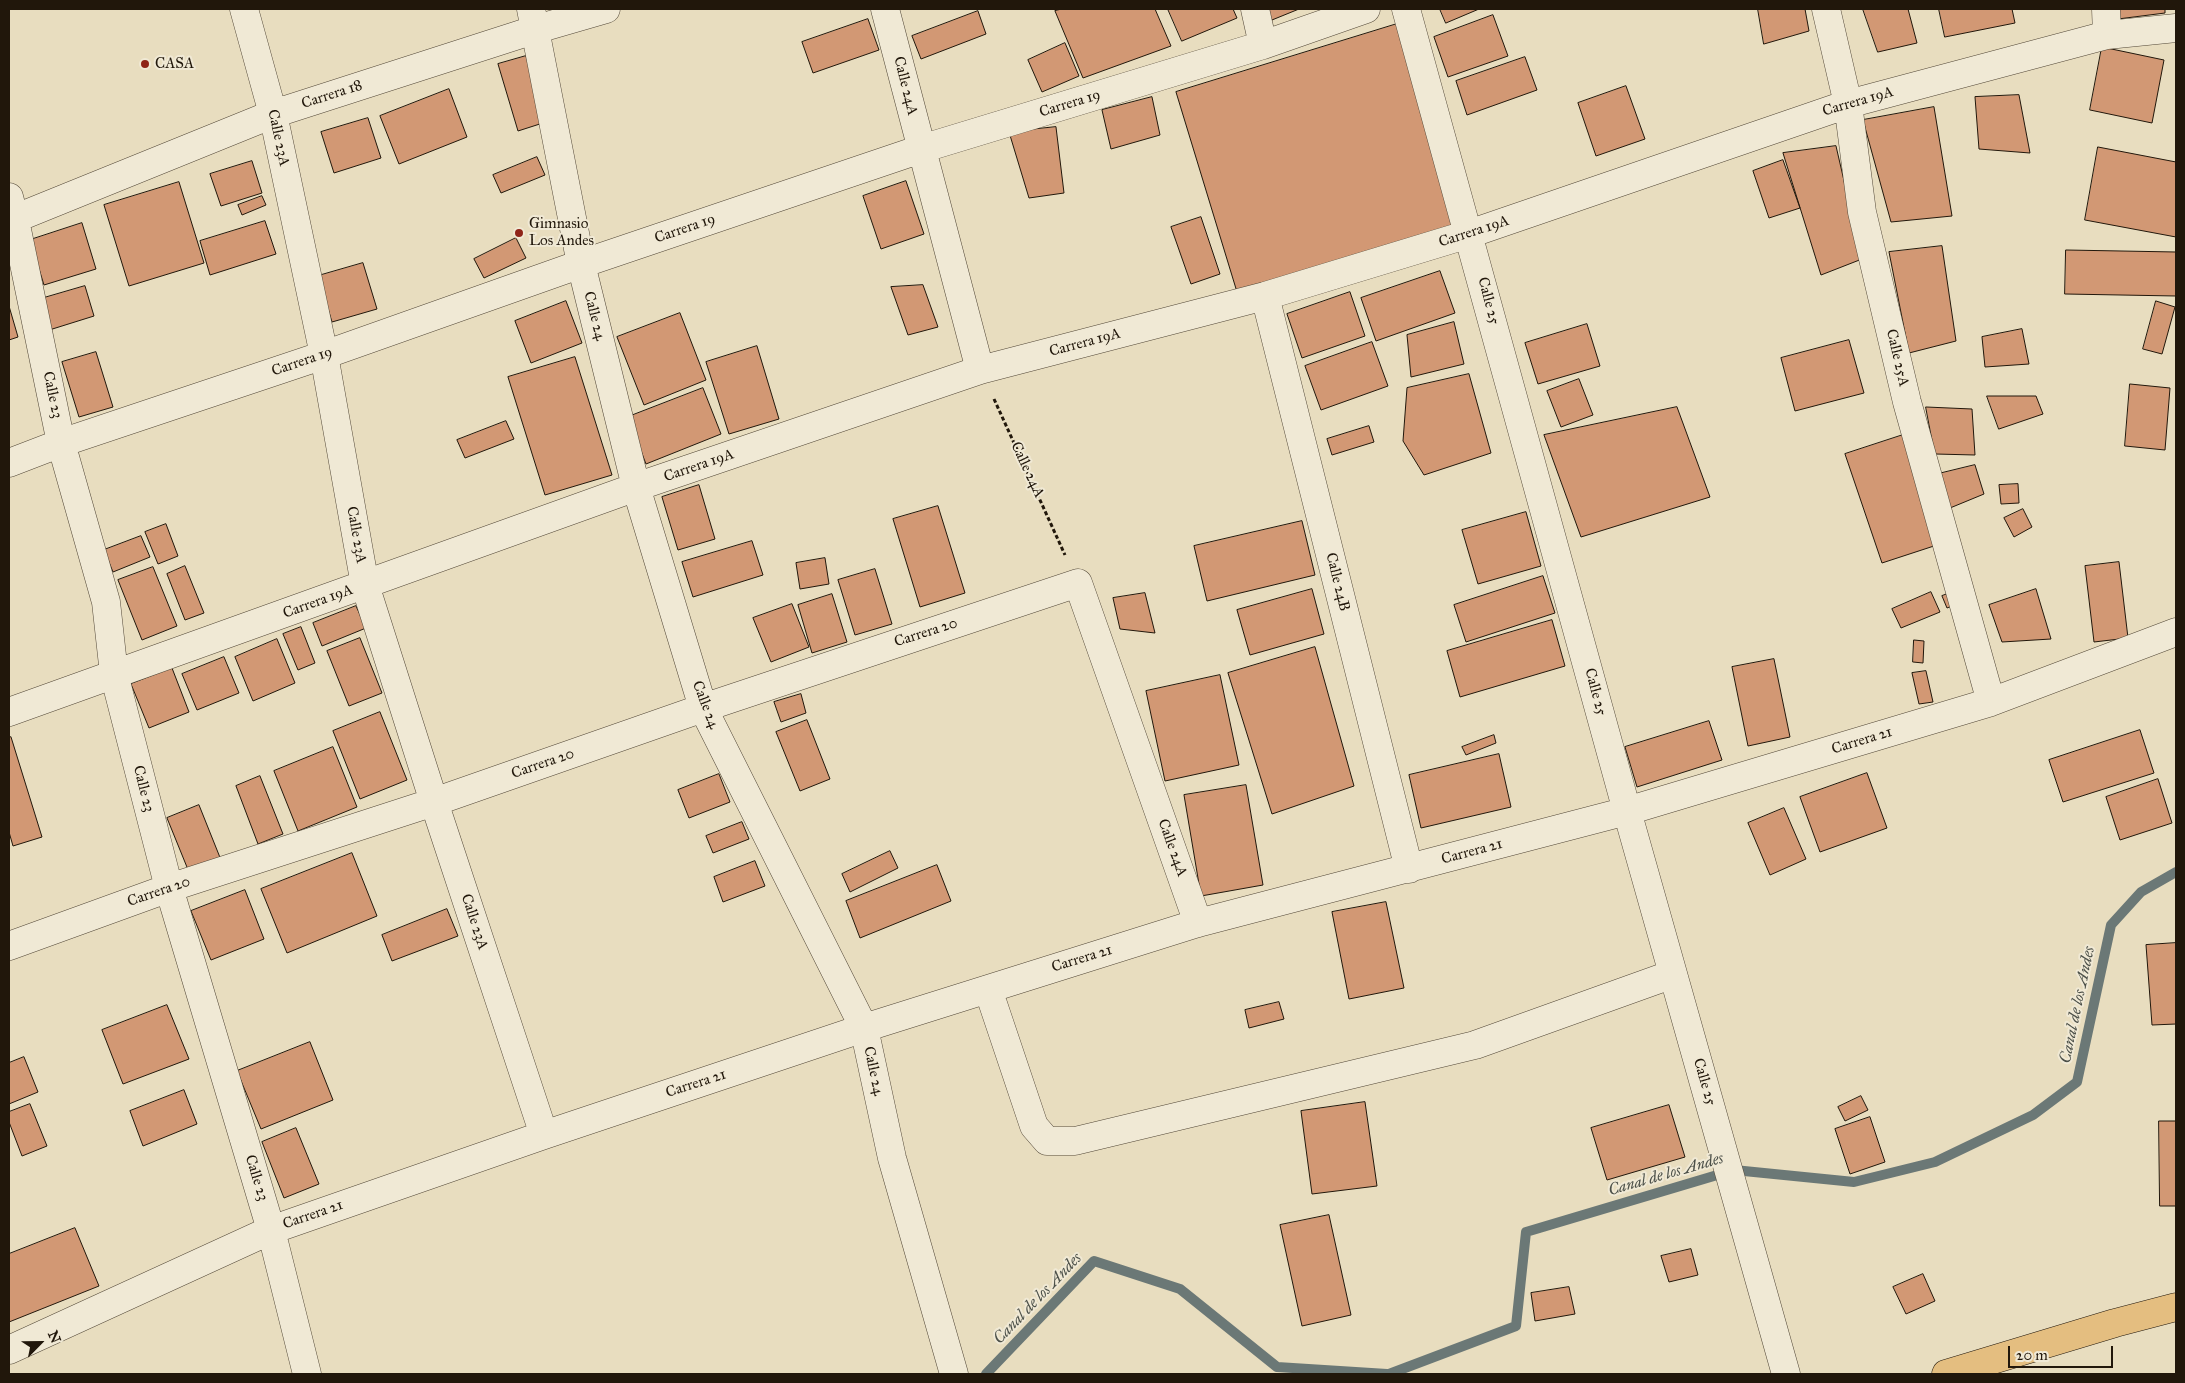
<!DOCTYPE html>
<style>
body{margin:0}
#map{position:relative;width:2185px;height:1383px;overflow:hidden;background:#e8ddbf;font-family:"IM FELL Great Primer",serif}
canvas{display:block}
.frame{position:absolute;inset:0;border:10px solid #21170b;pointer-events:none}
.north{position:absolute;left:15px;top:1318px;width:50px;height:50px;-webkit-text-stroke:4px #f0e9d5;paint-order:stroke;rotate:67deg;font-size:14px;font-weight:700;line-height:20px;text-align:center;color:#21170b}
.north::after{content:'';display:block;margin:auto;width:18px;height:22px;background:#21170b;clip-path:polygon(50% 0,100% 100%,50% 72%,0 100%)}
.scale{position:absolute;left:2008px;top:1346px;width:105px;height:22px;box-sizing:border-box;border:2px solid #21170b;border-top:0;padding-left:6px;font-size:15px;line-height:18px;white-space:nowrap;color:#21170b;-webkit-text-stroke:4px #f0e9d5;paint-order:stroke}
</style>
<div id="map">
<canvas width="2185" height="1383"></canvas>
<div class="frame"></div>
<div class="north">N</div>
<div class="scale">20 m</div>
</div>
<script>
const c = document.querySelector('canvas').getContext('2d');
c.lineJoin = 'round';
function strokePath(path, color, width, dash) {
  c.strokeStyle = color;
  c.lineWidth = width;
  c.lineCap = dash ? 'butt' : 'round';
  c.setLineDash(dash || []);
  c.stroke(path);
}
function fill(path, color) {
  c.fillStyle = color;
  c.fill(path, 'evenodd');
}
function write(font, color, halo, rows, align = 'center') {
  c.font = font + ' "IM FELL Great Primer",serif';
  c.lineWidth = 4;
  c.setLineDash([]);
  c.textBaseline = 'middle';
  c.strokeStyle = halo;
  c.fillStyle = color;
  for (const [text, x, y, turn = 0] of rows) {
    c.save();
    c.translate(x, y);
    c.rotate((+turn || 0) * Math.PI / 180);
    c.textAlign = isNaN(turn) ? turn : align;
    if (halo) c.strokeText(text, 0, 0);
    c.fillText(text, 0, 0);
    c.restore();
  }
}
const stream = new Path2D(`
 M 986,1374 L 1094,1261 L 1180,1289 L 1277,1367 L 1387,1374
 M 1389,1374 L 1516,1326 L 1526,1232 L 1734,1170 L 1854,1182 L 1935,1162 L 2033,1115 L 2077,1082 L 2111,925 L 2141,892 L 2176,872`);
const building = new Path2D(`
 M 1062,9 L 1155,9 L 1171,46 L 1083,78 L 1055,11 Z
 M 1168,9 L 1233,9 L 1237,18 L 1182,41 Z
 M 1267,9 L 1299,9 L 1272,20 Z
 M 1440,9 L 1479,9 L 1446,23 Z
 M 1758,9 L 1805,9 L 1809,31 L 1764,44 Z
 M 1863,9 L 1908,9 L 1917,43 L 1878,52 Z
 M 1939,9 L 2012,9 L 2015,23 L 1945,37 Z
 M 2117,9 L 2165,9 L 2165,13 L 2118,19 Z
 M 978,11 L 986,34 L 921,59 L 912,36 Z
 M 1493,15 L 1508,56 L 1448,77 L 1434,37 Z
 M 868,19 L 879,50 L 813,73 L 802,42 Z
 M 1397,24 L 1459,224 L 1237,292 L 1176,92 Z
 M 1065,43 L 1079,76 L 1042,92 L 1028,60 Z
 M 2102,47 L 2164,60 L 2152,123 L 2090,110 Z
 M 526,56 L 546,122 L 518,131 L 498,64 Z
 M 1525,57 L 1537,90 L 1467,115 L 1456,81 Z
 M 1626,86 L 1645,139 L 1596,156 L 1578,103 Z
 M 449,89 L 467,137 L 399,164 L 380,116 Z
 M 2019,95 L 2030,153 L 1979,149 L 1975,97 Z
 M 1152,97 L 1160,135 L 1111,149 L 1102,110 Z
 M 1934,107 L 1952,216 L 1891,222 L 1863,120 Z
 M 368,118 L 381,158 L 334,173 L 321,132 Z
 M 1056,127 L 1064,193 L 1029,198 L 1009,132 Z
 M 1836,146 L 1862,259 L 1821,275 L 1783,153 Z
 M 2098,147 L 2176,162 L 2176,237 L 2085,220 Z
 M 537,157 L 545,175 L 501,193 L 493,175 Z
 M 1783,160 L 1800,208 L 1769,218 L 1753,171 Z
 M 252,161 L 262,193 L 221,206 L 210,174 Z
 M 906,181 L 924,234 L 881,249 L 863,196 Z
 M 179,182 L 204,263 L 129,286 L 104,205 Z
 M 262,196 L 266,205 L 242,215 L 238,205 Z
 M 1201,217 L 1220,274 L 1191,284 L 1171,227 Z
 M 265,221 L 276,254 L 210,275 L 200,241 Z
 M 82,223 L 96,269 L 44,285 L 30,240 Z
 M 516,238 L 526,258 L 484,278 L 474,259 Z
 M 1942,246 L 1956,341 L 1909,353 L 1889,252 Z
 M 2066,250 L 2176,252 L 2176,296 L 2065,294 Z
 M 363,263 L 377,309 L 332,322 L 318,276 Z
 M 1440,271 L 1455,313 L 1376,341 L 1361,298 Z
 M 923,285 L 938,327 L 908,335 L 891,287 Z
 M 85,286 L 94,316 L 46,331 L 37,300 Z
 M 1350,292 L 1365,336 L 1302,358 L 1287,314 Z
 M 566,301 L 582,343 L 531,363 L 515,321 Z
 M 2156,301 L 2175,307 L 2162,354 L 2143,349 Z
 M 9,306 L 18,337 L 9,340 Z
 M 680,313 L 706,380 L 644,405 L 617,337 Z
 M 1454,322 L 1464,364 L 1411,377 L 1407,335 Z
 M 1587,324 L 1600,366 L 1538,384 L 1525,343 Z
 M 2022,329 L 2029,364 L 1985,367 L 1982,337 Z
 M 1849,340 L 1864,393 L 1795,411 L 1781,358 Z
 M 1372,342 L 1388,386 L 1321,410 L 1305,366 Z
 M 757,346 L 779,419 L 729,434 L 706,362 Z
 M 96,352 L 113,407 L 79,417 L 62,362 Z
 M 575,357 L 612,475 L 545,495 L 508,377 Z
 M 1469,374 L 1491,453 L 1424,475 L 1403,441 L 1407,388 Z
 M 1579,379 L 1593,415 L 1561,427 L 1547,391 Z
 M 2130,384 L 2170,388 L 2165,450 L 2125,446 Z
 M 703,388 L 721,434 L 646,464 L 628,417 Z
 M 1987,396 L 2036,396 L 2043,414 L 1999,429 Z
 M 1677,407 L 1710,497 L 1581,537 L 1544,435 Z
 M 1926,407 L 1972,409 L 1975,455 L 1935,454 Z
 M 506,421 L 514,439 L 465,458 L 457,440 Z
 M 1369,426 L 1374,442 L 1332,455 L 1327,439 Z
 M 1903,435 L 1940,544 L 1882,563 L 1845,454 Z
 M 1975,465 L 1984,494 L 1950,508 L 1938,474 Z
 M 2018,484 L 2019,503 L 2001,504 L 1999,485 Z
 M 699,485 L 715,539 L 678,550 L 662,497 Z
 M 938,506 L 965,593 L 920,607 L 893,519 Z
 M 2023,509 L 2032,527 L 2014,537 L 2004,518 Z
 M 1526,512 L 1541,566 L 1478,584 L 1462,530 Z
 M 1302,521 L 1315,575 L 1207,601 L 1194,546 Z
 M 166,524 L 178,556 L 158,564 L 145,532 Z
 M 141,536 L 150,557 L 113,572 L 104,550 Z
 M 752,541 L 763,575 L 693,597 L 682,562 Z
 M 825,558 L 829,584 L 800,589 L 796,563 Z
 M 2119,562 L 2128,638 L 2094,642 L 2085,566 Z
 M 185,566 L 204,613 L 185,620 L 167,574 Z
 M 153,567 L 177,626 L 142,640 L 118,580 Z
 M 875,569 L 892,624 L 855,635 L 838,580 Z
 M 1543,576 L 1555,613 L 1466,642 L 1454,605 Z
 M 1312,589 L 1324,634 L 1250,655 L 1237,610 Z
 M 2036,589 L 2051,639 L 2002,642 L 1989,605 Z
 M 1931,592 L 1940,612 L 1901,628 L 1892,609 Z
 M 1953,592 L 1957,604 L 1947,608 L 1942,596 Z
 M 1145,593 L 1155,633 L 1120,629 L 1113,598 Z
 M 832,594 L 847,642 L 812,653 L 798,605 Z
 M 792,604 L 809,647 L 771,662 L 753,618 Z
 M 356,606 L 366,628 L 322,646 L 313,623 Z
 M 1552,620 L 1565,666 L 1460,697 L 1447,651 Z
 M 301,627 L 315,663 L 298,670 L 283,634 Z
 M 360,638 L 382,693 L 349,706 L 327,651 Z
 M 277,639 L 295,683 L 253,701 L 235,657 Z
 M 1914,640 L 1924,641 L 1923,663 L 1913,662 Z
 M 1315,647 L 1354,786 L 1272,814 L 1228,673 Z
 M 224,657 L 239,693 L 197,710 L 182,674 Z
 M 1774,659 L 1790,737 L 1748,746 L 1732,667 Z
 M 172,668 L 189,712 L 149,728 L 131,684 Z
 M 1926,671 L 1933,702 L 1919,704 L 1912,673 Z
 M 1220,675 L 1239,765 L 1165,781 L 1146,691 Z
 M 801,694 L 806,713 L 781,722 L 774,702 Z
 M 380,712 L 407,780 L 360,799 L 333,731 Z
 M 807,720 L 830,779 L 800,791 L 776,732 Z
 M 1709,721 L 1722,760 L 1637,787 L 1625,747 Z
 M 2140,730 L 2154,773 L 2063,802 L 2049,760 Z
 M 1494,735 L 1496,743 L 1466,755 L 1462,747 Z
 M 11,737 L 42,837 L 13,846 L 9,832 L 9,738 Z
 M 333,747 L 357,807 L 298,831 L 274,771 Z
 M 1499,754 L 1511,807 L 1421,828 L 1409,775 Z
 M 1867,773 L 1887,828 L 1820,852 L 1800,797 Z
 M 719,774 L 730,802 L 689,818 L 678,790 Z
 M 260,776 L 283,834 L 258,844 L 236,786 Z
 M 2158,779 L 2172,823 L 2120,840 L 2106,797 Z
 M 1246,785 L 1263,885 L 1201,896 L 1184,795 Z
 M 199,805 L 223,865 L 191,877 L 167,818 Z
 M 1784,808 L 1806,859 L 1770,875 L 1748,823 Z
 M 742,822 L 749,839 L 713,853 L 706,836 Z
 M 890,851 L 898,868 L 850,892 L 842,874 Z
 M 352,853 L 377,916 L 287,953 L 261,889 Z
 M 755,861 L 765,886 L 723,902 L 714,877 Z
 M 937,865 L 951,901 L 860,938 L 846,901 Z
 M 245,890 L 264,939 L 211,960 L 191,911 Z
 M 1386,902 L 1404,988 L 1349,999 L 1332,912 Z
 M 447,909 L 458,936 L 392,961 L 382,935 Z
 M 2176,943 L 2176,1024 L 2152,1025 L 2146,945 Z
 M 1279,1002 L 1284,1019 L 1249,1028 L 1245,1010 Z
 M 167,1005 L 189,1059 L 123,1084 L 102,1030 Z
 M 310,1042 L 333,1100 L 261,1129 L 237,1071 Z
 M 24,1057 L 38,1092 L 9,1104 L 9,1063 Z
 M 184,1090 L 197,1124 L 143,1146 L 130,1111 Z
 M 1861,1096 L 1868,1110 L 1845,1121 L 1838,1107 Z
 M 1365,1102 L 1377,1186 L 1312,1194 L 1301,1111 Z
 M 30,1104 L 47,1146 L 22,1156 L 9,1122 L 9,1112 Z
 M 1669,1105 L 1685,1157 L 1607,1180 L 1591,1128 Z
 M 1870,1117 L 1885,1162 L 1850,1174 L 1835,1129 Z
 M 2159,1121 L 2176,1121 L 2176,1206 L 2160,1206 Z
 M 296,1128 L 319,1184 L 284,1198 L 262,1142 Z
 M 1329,1215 L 1351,1315 L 1302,1326 L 1280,1225 Z
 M 75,1228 L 99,1286 L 9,1322 L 9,1254 Z
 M 1691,1249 L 1698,1275 L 1669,1282 L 1661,1256 Z
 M 1923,1274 L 1935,1301 L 1906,1314 L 1893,1287 Z
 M 1569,1287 L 1575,1314 L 1535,1321 L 1531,1293 Z`);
const path = new Path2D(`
 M 994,399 L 1065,555`);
const street = new Path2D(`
 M 244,9 L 273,114 L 324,355 L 365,585 L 434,802 L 544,1135
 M 531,9 L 581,264 L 636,487 L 703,708 L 864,1028 L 892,1158 L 954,1374
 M 885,9 L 980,370
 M 1255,9 L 1263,45
 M 1406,9 L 1627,811 L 1786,1374
 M 1826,9 L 1848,104 L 1862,212 L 1907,402 L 1991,702
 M 2106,9 L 2107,35
 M 9,197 L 15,220 L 61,443 L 106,602 L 114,674 L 169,888 L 271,1230 L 307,1374
 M 9,221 L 273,114 L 537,29 L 606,9
 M 1265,296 L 1409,869
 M 9,463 L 61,443 L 324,355 L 581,264 L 921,149 L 1263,45 L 1366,9
 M 9,712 L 636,487 L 980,370 L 1265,296 L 1469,234 L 1848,104 L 2107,35 L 2176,28
 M 9,946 L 169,888 L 434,802 L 703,708 L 1078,583 L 1198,923
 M 988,989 L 1034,1126 L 1047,1141 L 1075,1141 L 1475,1045 L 1673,974
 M 9,1350 L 271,1230 L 544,1135 L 864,1028 L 1198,923 L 1627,811 L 1991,702 L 2176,632`);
const primary = new Path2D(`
 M 1946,1374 L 2115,1323 L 2176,1307`);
const markers = [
 [145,64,5,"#8f2418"],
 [519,233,5,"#8f2418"]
];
const poiNames = [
 ["CASA",155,64],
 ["Gimnasio",529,224],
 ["Los Andes",529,241]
];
const streetNames = [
 ["Calle 24A",905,86,76],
 ["Carrera 18",332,95,-18],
 ["Carrera 19A",1858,102,-16],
 ["Carrera 19",1070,104,-17],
 ["Calle 23A",278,138,78],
 ["Carrera 19",685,229,-19],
 ["Carrera 19A",1474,232,-18],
 ["Calle 25",1488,301,75],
 ["Calle 24",594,316,76],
 ["Carrera 19A",1085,343,-15],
 ["Calle 25A",1897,358,77],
 ["Carrera 19",302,362,-19],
 ["Calle 23",52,395,78],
 ["Carrera 19A",699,466,-19],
 ["Calle 24A",1027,470,65],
 ["Calle 23A",356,535,80],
 ["Calle 24B",1337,582,76],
 ["Carrera 19A",318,602,-20],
 ["Carrera 20",926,633,-18],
 ["Calle 25",1595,692,75],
 ["Calle 24",705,705,69],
 ["Carrera 21",1862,741,-17],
 ["Carrera 20",543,764,-19],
 ["Calle 23",143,789,76],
 ["Calle 24A",1172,848,70],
 ["Carrera 21",1472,852,-15],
 ["Carrera 20",159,892,-19],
 ["Calle 23A",474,922,72],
 ["Carrera 21",1082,959,-17],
 ["Calle 24",873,1071,78],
 ["Calle 25",1704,1082,74],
 ["Carrera 21",696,1084,-18],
 ["Calle 23",256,1178,73],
 ["Carrera 21",313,1215,-19]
];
const waterNames = [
 ["Canal de los Andes",2078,1005,-78],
 ["Canal de los Andes",1666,1175,-16],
 ["Canal de los Andes",1038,1299,-46]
];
strokePath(stream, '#6b7876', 10);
fill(building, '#d29874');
strokePath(building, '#21170b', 1);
strokePath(street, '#534838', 29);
strokePath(primary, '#21170b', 29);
strokePath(path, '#21170b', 3, [4, 2.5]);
strokePath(street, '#f0e9d5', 28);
strokePath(primary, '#e4be80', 28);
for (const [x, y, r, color] of markers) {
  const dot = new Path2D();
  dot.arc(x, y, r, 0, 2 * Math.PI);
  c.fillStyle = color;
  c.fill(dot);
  strokePath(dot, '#f0e9d5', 2);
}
write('15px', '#21170b', '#f0e9d5', poiNames, 'left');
write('15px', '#21170b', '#f0e9d5', streetNames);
write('italic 16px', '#4c5049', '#f0e9d5', waterNames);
</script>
